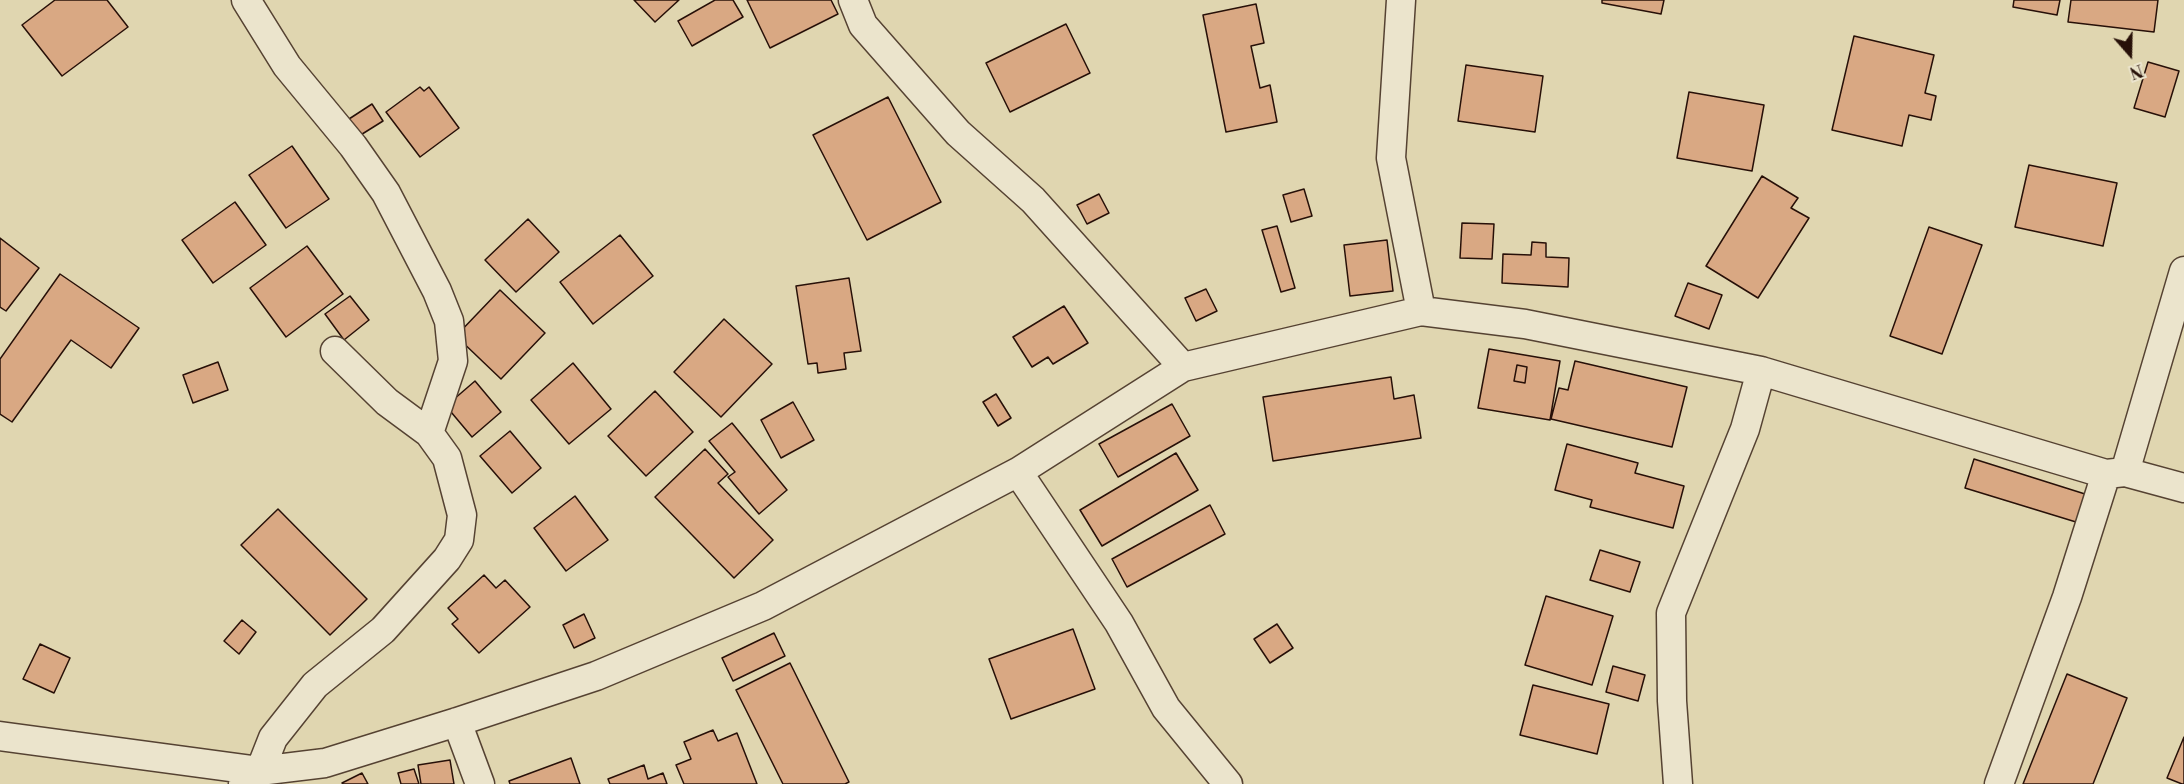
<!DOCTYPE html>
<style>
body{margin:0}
#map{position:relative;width:2184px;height:784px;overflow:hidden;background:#e0d6b0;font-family:"Libre Bodoni",serif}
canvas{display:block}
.north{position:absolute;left:2100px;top:24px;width:60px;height:60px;-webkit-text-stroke:4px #ebe4cc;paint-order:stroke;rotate:160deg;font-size:16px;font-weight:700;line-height:24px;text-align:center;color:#271008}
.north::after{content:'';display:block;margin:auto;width:21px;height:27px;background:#271008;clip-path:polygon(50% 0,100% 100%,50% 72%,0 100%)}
</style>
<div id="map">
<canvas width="2184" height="784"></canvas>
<div class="north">N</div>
</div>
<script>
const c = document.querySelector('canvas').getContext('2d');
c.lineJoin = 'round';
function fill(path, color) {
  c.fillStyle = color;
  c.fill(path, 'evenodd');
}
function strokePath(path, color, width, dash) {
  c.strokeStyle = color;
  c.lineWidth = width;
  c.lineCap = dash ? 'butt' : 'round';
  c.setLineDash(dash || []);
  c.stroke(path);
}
const building = new Path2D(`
 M 55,0 L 107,0 L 128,27 L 62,76 L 22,25 Z
 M 634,0 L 679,0 L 655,22 Z
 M 715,0 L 733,0 L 743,17 L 692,46 L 678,21 Z
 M 747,0 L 831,0 L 838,14 L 770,48 Z
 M 1602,0 L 1664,0 L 1661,14 L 1602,3 Z
 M 2014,0 L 2060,0 L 2057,15 L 2013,7 Z
 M 2071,0 L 2158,0 L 2154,32 L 2068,22 Z
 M 1256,4 L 1264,43 L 1251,46 L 1260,88 L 1270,85 L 1277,122 L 1226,132 L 1203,15 Z
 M 1066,24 L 1090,73 L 1010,112 L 986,63 Z
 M 1854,36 L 1934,55 L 1925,93 L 1936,96 L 1931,120 L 1909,115 L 1902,146 L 1832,130 Z
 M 2148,62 L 2179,71 L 2165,117 L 2134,108 Z
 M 1466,65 L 1543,76 L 1535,132 L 1458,121 Z
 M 420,87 L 424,91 L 429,87 L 459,128 L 420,157 L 386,112 Z
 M 1689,92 L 1764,105 L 1752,171 L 1677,158 Z
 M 888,97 L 941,202 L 867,240 L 813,135 Z
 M 372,104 L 383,121 L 359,136 L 349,119 Z
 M 292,146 L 329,199 L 286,228 L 249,175 Z
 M 2029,165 L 2117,183 L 2103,246 L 2015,227 Z
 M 1762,176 L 1798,198 L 1791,208 L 1809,218 L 1758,298 L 1706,266 Z
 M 1304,189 L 1312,216 L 1291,222 L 1283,195 Z
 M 1099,194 L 1109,213 L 1087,224 L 1077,205 Z
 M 235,202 L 266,245 L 213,283 L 182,240 Z
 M 528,219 L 559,252 L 516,292 L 485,260 Z
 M 1462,223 L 1494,224 L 1492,259 L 1460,258 Z
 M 1277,226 L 1295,288 L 1281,292 L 1262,230 Z
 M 1929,227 L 1982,245 L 1942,354 L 1890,336 Z
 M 620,235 L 653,276 L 593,324 L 560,282 Z
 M 0,238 L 39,268 L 6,311 L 0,307 Z
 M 1387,240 L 1393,291 L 1350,296 L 1344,245 Z
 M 1532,242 L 1546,243 L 1546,257 L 1569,258 L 1568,287 L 1502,283 L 1503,254 L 1531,255 Z
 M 307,246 L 343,294 L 286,337 L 250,288 Z
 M 60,274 L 139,328 L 111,368 L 71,340 L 12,422 L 0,414 L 0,359 Z
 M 849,278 L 861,351 L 844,353 L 846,369 L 818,373 L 817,363 L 808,364 L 796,286 Z
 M 1688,283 L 1722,295 L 1709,329 L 1675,316 Z
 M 1206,289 L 1217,311 L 1196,321 L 1185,298 Z
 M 500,290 L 545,333 L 501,379 L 456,336 Z
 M 350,296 L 369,320 L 344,340 L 325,314 Z
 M 1064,306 L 1088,343 L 1053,364 L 1048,357 L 1032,367 L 1013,337 Z
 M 724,319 L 772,364 L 721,417 L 674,372 Z
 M 1489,349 L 1560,361 L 1550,420 L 1478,408 ZM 1517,365 L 1527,367 L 1525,383 L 1514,381 Z
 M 1575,361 L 1687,387 L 1672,447 L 1551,419 L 1559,388 L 1568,390 Z
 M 218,362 L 228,390 L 193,403 L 183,375 Z
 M 573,363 L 611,409 L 569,444 L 531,400 Z
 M 1517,365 L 1527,367 L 1525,383 L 1514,381 Z
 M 1391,377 L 1394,399 L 1414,395 L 1421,438 L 1273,461 L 1263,397 Z
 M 475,381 L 501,412 L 472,437 L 446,406 Z
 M 655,391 L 693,432 L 646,476 L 608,436 Z
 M 996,394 L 1011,418 L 998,426 L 983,402 Z
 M 793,402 L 814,440 L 781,458 L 761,420 Z
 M 1172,404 L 1190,436 L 1118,477 L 1099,444 Z
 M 732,423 L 787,490 L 759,514 L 728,477 L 735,472 L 709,441 Z
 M 510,431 L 541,468 L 512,493 L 480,456 Z
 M 1567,444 L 1638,463 L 1635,473 L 1684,486 L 1673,528 L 1590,507 L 1592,500 L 1555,490 Z
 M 705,449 L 728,474 L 718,483 L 773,540 L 734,578 L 655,497 Z
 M 1176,453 L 1198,490 L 1102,546 L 1080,510 Z
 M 1974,459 L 2085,494 L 2076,522 L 1965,488 Z
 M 575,496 L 608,540 L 566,571 L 534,528 Z
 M 1210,505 L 1225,534 L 1127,587 L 1112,559 Z
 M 278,509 L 367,599 L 330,635 L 241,545 Z
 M 1600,550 L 1640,562 L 1630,592 L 1590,580 Z
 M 484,575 L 496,588 L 505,580 L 530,607 L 479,653 L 452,624 L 458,619 L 448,608 Z
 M 1546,596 L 1613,616 L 1592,685 L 1525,665 Z
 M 584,614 L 595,638 L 574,648 L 563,625 Z
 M 242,620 L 256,632 L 239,654 L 224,641 Z
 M 1277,624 L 1293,648 L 1270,663 L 1254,639 Z
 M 1073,629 L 1095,689 L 1011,719 L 989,659 Z
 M 774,633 L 785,656 L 733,681 L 722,658 Z
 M 40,644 L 70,658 L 54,693 L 23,679 Z
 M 790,663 L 849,782 L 845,784 L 783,784 L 736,690 Z
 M 1613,666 L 1645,675 L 1638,701 L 1606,692 Z
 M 2067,674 L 2127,698 L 2093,784 L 2023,784 Z
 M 1533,685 L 1609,704 L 1597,754 L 1520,735 Z
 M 713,730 L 718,741 L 737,733 L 757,784 L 684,784 L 676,765 L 691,759 L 684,742 Z
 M 2184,737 L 2184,784 L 2182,784 L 2167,778 Z
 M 571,758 L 580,784 L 510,784 L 509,781 Z
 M 450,760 L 454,784 L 421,784 L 418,765 Z
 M 644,765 L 648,779 L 663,773 L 667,784 L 610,784 L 608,779 Z
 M 414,769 L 419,784 L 401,784 L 398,773 Z
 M 362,773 L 368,784 L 343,784 L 342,783 Z`);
const minor = new Path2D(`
 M 853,0 L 863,25 L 958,133 L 1033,200 L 1183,367
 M 1401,0 L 1391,158 L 1421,311
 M 335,351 L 387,402 L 429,433
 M 1018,472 L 1119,623 L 1166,708 L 1228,784
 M 2125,472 L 2184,271
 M 457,722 L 480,784
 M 0,736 L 260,771 L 273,738 L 315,685 L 383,630 L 447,559 L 459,540 L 462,515 L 447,458 L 429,433 L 453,361 L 449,321 L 437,291 L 386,193 L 353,146 L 287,66 L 246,0
 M 243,784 L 260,771 L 325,763 L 457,722 L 596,676 L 763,606 L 1018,472 L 1183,367 L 1421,311 L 1525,324 L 1761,371 L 2106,474 L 2125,472 L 2184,488
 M 1678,784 L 1672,701 L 1671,613 L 1745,429 L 1761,371
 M 1999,784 L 2067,597 L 2106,474`);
fill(building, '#d9a883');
strokePath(building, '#271008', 1.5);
strokePath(minor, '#554232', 31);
strokePath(minor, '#ebe4cc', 28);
</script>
